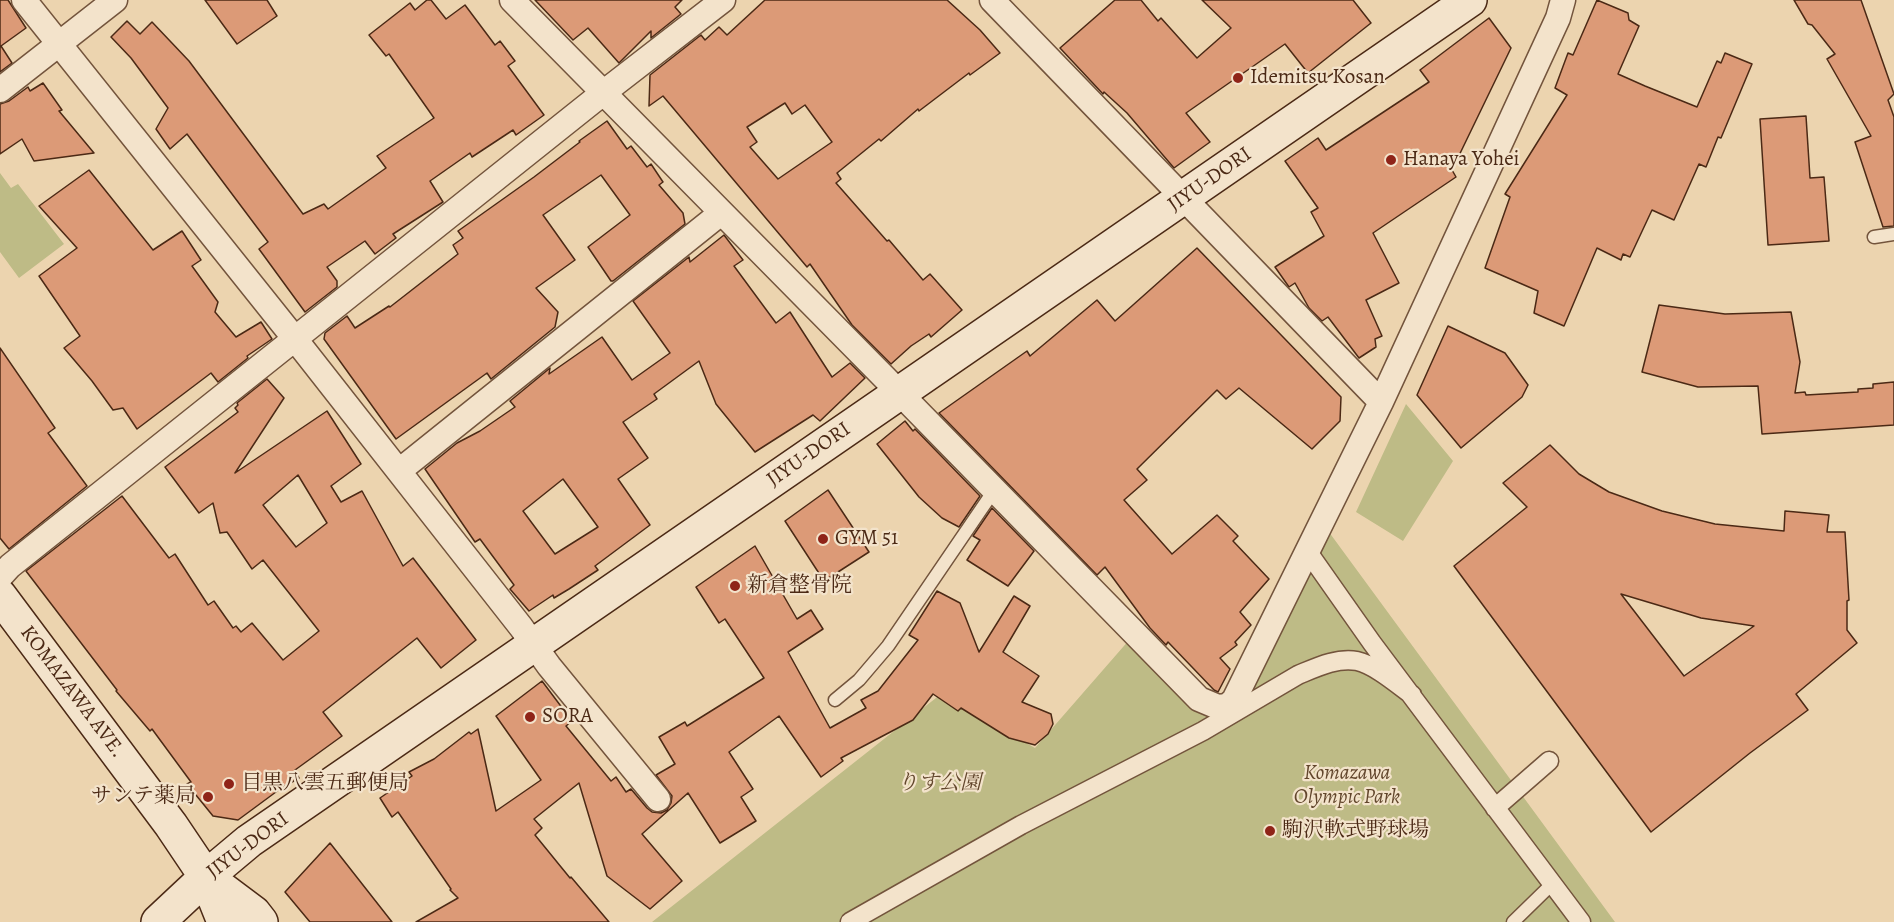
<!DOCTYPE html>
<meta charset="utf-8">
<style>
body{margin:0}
canvas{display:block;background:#ecd4af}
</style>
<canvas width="1894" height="922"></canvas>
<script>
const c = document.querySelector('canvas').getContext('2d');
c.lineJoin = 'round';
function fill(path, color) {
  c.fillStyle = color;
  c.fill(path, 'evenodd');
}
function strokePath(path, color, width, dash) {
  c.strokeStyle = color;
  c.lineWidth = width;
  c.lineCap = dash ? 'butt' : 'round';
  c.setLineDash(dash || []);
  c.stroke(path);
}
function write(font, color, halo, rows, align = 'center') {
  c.font = font + ' Alegreya,"Noto Serif JP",serif';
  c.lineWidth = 4.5;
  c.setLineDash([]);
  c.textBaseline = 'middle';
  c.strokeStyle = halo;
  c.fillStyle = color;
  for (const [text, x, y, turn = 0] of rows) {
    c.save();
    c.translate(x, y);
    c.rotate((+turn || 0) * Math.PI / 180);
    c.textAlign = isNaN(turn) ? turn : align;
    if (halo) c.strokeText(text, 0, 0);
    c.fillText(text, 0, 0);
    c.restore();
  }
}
const green = new Path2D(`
 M 0,173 L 11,188 L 18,184 L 64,244 L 19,278 L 0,252 Z
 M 1406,404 L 1453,461 L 1403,541 L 1356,512 Z
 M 1326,528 L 1615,922 L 652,922 L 941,694 L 1035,748 L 1130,639 L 1224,715 Z`);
const building = new Path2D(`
 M 0,0 L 8,0 L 26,28 L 1,46 L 12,63 L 0,72 Z
 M 205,0 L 267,0 L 277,16 L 237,44 Z
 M 427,0 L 431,0 L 446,19 L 465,5 L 495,45 L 500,41 L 515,61 L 508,66 L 544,115 L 516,135 L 513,130 L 472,157 L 470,153 L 430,181 L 443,202 L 393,234 L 396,238 L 375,254 L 365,241 L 327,267 L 337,281 L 337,287 L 305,312 L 259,249 L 268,242 L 187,134 L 170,149 L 156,129 L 168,108 L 131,58 L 111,37 L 127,21 L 140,34 L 152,22 L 189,61 L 303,214 L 324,204 L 328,209 L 386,168 L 377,156 L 434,118 L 389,54 L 386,56 L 369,35 L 410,3 L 415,10 Z
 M 535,0 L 682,0 L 675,7 L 681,14 L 651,38 L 651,31 L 619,63 L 588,28 L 573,40 Z
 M 765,0 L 947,0 L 980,30 L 1000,53 L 970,75 L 969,73 L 919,111 L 918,109 L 881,141 L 879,139 L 837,173 L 841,179 L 836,183 L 887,241 L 889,240 L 923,280 L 930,274 L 962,310 L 931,337 L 929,334 L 911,346 L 891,364 L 852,325 L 810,264 L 807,267 L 663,96 L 649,106 L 650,75 L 701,35 L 705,40 L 719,27 L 727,35 ZM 785,103 L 792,114 L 805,105 L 832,142 L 778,179 L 750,147 L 757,142 L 747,127 Z
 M 1115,0 L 1141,0 L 1158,21 L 1161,18 L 1197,58 L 1231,28 L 1202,0 L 1353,0 L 1371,23 L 1308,73 L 1285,44 L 1186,113 L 1210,142 L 1174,168 L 1127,113 L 1104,92 L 1103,94 L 1060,48 Z
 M 1597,0 L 1628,13 L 1629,20 L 1639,26 L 1618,74 L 1645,86 L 1697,107 L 1717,61 L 1721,63 L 1725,53 L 1752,64 L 1721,138 L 1718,137 L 1706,167 L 1699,164 L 1674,220 L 1652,210 L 1630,257 L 1623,254 L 1621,260 L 1597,248 L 1564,326 L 1534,313 L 1538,291 L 1485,268 L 1510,197 L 1505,194 L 1567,95 L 1555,88 L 1568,53 L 1573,55 Z
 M 1794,0 L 1861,0 L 1894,94 L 1888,100 L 1894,117 L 1894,226 L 1883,227 L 1855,142 L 1871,136 L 1827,59 L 1835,54 L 1812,25 L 1808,24 Z
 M 1489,18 L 1511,48 L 1452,170 L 1456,177 L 1373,233 L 1399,283 L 1366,300 L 1382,336 L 1375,339 L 1376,347 L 1359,358 L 1328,317 L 1322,321 L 1309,308 L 1295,283 L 1289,287 L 1275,267 L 1324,236 L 1311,212 L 1318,208 L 1285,161 L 1318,138 L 1326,150 L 1429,82 L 1420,70 Z
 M 43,83 L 62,110 L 59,111 L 94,153 L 34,161 L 22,139 L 0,154 L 0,104 L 9,101 L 28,87 L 30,91 Z
 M 1806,116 L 1810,178 L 1824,177 L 1829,241 L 1768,245 L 1760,119 Z
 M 607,121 L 627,149 L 631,146 L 647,167 L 651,164 L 663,182 L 659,185 L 683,213 L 685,224 L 613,281 L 611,281 L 588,247 L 630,215 L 601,175 L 543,215 L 575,260 L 536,288 L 558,312 L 555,327 L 491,379 L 487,373 L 396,439 L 324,339 L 325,333 L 347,316 L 355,328 L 389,306 L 390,307 L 458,254 L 453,245 L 463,238 L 458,231 L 534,177 L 580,142 L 579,141 Z
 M 89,170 L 153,250 L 182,231 L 201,260 L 192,266 L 218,302 L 215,312 L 236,337 L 261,322 L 272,339 L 247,356 L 248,358 L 218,382 L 211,373 L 137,429 L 123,408 L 113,410 L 92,381 L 64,348 L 80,336 L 39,276 L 77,248 L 39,206 Z
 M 724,235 L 743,260 L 734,266 L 776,323 L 790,312 L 832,377 L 850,363 L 865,378 L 820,421 L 813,415 L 755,452 L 716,404 L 699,361 L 654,394 L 657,399 L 623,422 L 648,458 L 618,479 L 650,525 L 595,566 L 598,570 L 569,589 L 554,598 L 553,595 L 529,611 L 510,589 L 514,585 L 480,539 L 475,542 L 425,469 L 457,443 L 480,431 L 515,407 L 510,401 L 550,368 L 549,374 L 602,337 L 632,380 L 670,353 L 633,301 L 689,257 L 690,262 ZM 563,479 L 598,527 L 555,554 L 523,511 Z
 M 1197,248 L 1341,397 L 1340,421 L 1312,449 L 1239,388 L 1226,399 L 1217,390 L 1137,469 L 1147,480 L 1124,500 L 1172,554 L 1217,515 L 1238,536 L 1233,541 L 1269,579 L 1240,612 L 1251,625 L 1235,642 L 1237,645 L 1220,658 L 1230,669 L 1218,692 L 1214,690 L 1168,642 L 1166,645 L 1150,628 L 1105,567 L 1097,575 L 939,413 L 1027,351 L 1030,356 L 1097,300 L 1115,321 Z
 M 1659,305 L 1725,314 L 1791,312 L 1800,362 L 1795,393 L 1805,392 L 1806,395 L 1858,392 L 1858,389 L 1873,388 L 1873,384 L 1894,382 L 1894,425 L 1762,434 L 1758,386 L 1698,387 L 1642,372 Z
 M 1448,326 L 1505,353 L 1528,385 L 1522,397 L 1461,448 L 1417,395 Z
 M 0,348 L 55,428 L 48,433 L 87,486 L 9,549 L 0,538 Z
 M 267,379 L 284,398 L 235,473 L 327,411 L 361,464 L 331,486 L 341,502 L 362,491 L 403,566 L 413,558 L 476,640 L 441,668 L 417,638 L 323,712 L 342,736 L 295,770 L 299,778 L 280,789 L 238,820 L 213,816 L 187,784 L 191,782 L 152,729 L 150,731 L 116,691 L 117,690 L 26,571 L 122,496 L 169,558 L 175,554 L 208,605 L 214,601 L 233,628 L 236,626 L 241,632 L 252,623 L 283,660 L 319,631 L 263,560 L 252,569 L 227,532 L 220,533 L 213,503 L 199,513 L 165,467 L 238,412 L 235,408 L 238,405 L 237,403 ZM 298,475 L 327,523 L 296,547 L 263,505 Z
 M 905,421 L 913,431 L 915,429 L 980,496 L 959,527 L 942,518 L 919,497 L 877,444 Z
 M 1550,445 L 1579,474 L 1609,492 L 1662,511 L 1715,524 L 1784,531 L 1785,511 L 1829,515 L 1827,532 L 1845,532 L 1849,600 L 1847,601 L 1847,630 L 1857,643 L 1796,694 L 1808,710 L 1750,753 L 1651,832 L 1454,566 L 1527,507 L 1503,483 ZM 1621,594 L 1701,618 L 1754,626 L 1684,676 Z
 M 828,490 L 869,552 L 824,581 L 785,521 Z
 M 992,508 L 1034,551 L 1008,586 L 967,560 L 980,540 L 973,536 Z
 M 755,546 L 797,619 L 811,610 L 823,629 L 788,652 L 830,728 L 866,708 L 861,700 L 878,691 L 918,640 L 909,635 L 937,591 L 960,603 L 979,652 L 1014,596 L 1030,606 L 1003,652 L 1039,676 L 1022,702 L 1051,714 L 1053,724 L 1048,734 L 1035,745 L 1009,738 L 961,708 L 958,711 L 933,694 L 913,720 L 841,758 L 843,761 L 821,777 L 779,716 L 729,752 L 753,789 L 741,797 L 756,821 L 720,843 L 688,793 L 642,834 L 682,881 L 650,909 L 607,876 L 579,783 L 534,819 L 542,828 L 535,835 L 570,878 L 571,877 L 609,922 L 416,922 L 458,898 L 450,890 L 451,889 L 398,812 L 392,817 L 380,798 L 412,776 L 409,772 L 434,759 L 469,732 L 471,734 L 478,729 L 496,811 L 541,780 L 496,716 L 542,681 L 572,721 L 566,726 L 611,781 L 616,777 L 626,792 L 631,789 L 647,808 L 652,812 L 661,813 L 667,810 L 671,803 L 672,796 L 656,775 L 675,764 L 659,737 L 685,722 L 687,726 L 764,678 L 725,619 L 719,623 L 696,587 Z
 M 330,843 L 392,922 L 310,922 L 285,892 Z`);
const service = new Path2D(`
 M 1874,237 L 1894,234
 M 835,700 L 859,680 L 888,646 L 995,489
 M 1513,922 L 1552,884`);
const pedestrian = new Path2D(`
 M 1308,552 L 1372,643 L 1581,922
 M 1495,808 L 1549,761
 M 850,922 L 1021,825 L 1203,731 L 1298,675 C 1315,668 1337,657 1357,661 C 1375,665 1397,684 1412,695`);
const minor = new Path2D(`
 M 24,0 L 295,339 L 521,627 L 549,666 L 658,799
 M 512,0 L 884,377 L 1199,699 L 1218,707 L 1227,706 L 1234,700 L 1381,402 L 1558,18 L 1563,0
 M 992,0 L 1381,402
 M 0,90 L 115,0
 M 399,471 L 721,213
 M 0,577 L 10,566 L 603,93 L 723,0`);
const secondary = new Path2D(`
 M 0,596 L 171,825 L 206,877 L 224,922
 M 206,877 L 254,913 L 261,922
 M 158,922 L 206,877 L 249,841 L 1470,0`);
const markers = [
 [1238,78,6,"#8f2418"],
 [1391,160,6,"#8f2418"],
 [823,539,6,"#8f2418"],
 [735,586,6,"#8f2418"],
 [530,717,6,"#8f2418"],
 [229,784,6,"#8f2418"],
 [208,797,6,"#8f2418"],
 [1270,831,6,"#8f2418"]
];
const poiNames = [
 ["Idemitsu Kosan",1250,78],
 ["Hanaya Yohei",1403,160],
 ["GYM 51",835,539],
 ["新倉整骨院",747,586],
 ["SORA",542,717],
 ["目黒八雲五郵便局",241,784],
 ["サンテ薬局",196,797,"right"],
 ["駒沢軟式野球場",1282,831]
];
const streetNames = [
 ["JIYU-DORI",1210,180,-35],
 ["JIYU-DORI",809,455,-35],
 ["KOMAZAWA AVE.",72,692,53],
 ["JIYU-DORI",248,846,-37]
];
const parkNames = [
 ["Komazawa",1347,774],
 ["Olympic Park",1347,798],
 ["りす公園",939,784]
];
fill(green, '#bebb86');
fill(building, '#dc9a77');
strokePath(building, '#4b2915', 1.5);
strokePath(service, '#73543c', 15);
strokePath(pedestrian, '#73543c', 21);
strokePath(minor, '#73543c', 27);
strokePath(secondary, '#4b2915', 36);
strokePath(service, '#f3e3cb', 12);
strokePath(pedestrian, '#f3e3cb', 18);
strokePath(minor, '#f3e3cb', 24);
strokePath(secondary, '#f3e3cb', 33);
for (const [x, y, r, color] of markers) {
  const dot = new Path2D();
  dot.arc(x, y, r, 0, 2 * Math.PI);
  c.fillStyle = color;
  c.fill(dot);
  strokePath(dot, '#f3e3cb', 2);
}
write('21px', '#4b2915', '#f3e3cb', poiNames, 'left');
write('21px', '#4b2915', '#f3e3cb', streetNames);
write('italic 21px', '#62462c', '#f3e3cb', parkNames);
</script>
